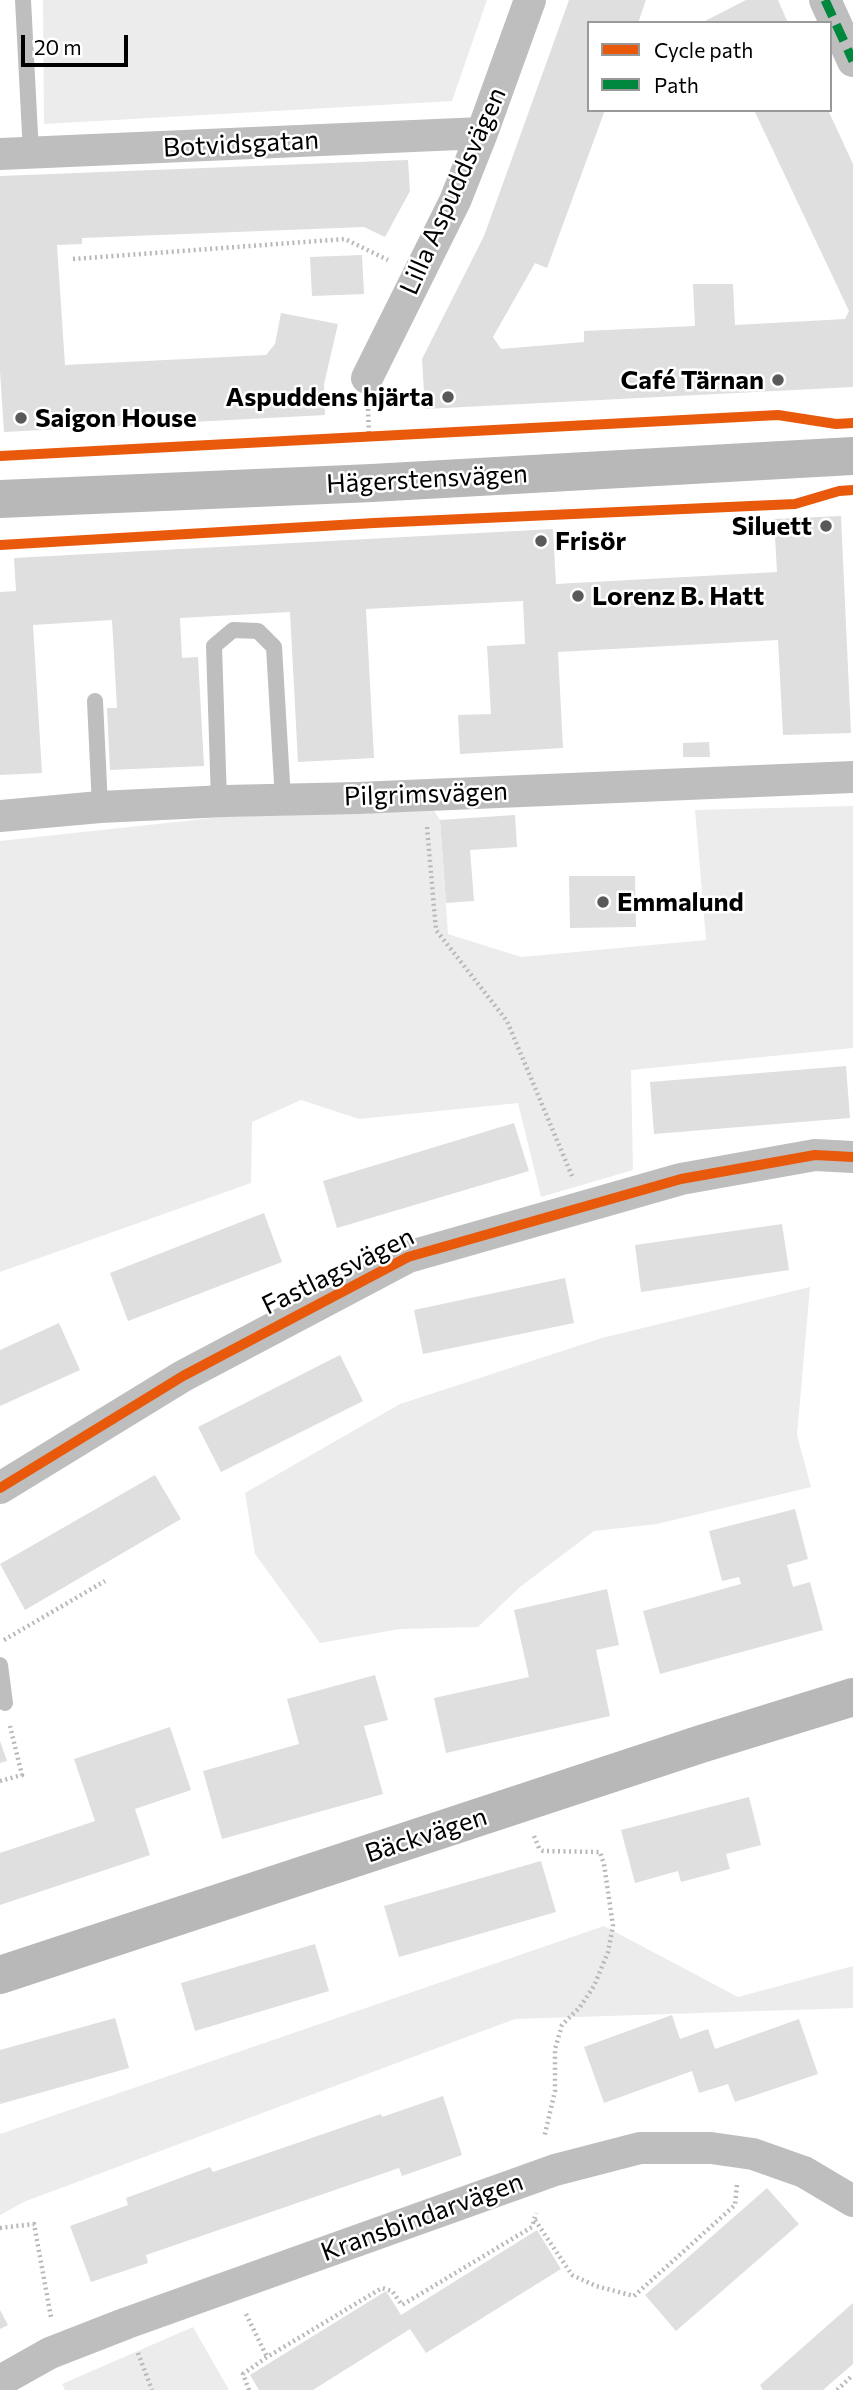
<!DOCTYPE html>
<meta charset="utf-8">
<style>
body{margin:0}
#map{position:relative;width:853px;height:2390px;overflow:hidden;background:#fff;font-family:Commissioner,sans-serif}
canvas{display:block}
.legend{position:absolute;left:587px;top:21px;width:245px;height:91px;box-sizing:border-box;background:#fff;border:2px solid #999;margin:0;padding:9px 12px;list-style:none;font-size:21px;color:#000}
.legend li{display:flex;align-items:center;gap:14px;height:35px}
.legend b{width:35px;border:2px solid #999}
.scale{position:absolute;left:21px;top:35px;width:107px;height:32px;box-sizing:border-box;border:4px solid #000;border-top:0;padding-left:9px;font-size:21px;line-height:24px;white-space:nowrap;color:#000;-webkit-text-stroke:5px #fff;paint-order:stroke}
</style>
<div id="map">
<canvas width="853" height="2390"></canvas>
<ul class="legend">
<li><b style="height:9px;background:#e8590c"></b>Cycle path</li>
<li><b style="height:9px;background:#00873e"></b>Path</li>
</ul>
<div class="scale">20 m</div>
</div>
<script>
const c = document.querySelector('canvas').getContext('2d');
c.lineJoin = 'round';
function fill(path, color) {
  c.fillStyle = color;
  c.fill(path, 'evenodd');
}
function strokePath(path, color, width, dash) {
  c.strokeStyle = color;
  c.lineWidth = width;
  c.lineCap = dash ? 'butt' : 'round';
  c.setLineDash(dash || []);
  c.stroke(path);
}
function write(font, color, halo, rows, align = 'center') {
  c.font = font + ' Commissioner,sans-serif';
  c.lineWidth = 5;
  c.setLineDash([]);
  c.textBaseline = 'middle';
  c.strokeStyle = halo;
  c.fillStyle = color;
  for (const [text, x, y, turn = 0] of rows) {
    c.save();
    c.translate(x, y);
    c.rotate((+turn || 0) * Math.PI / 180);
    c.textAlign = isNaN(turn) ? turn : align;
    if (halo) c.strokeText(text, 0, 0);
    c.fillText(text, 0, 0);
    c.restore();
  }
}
const green = new Path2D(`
 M 43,0 L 487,0 L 452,101 L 44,124 Z
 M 853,806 L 853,1048 L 631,1070 L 633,1170 L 541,1197 L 518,1103 L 359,1119 L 301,1100 L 252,1122 L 251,1183 L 0,1272 L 0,841 L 222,817 L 434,811 L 440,820 L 448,934 L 521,957 L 706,940 L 695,810 Z
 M 810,1287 L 797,1435 L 811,1487 L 657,1524 L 594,1531 L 520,1587 L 478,1627 L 400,1629 L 320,1643 L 255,1554 L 245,1493 L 400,1404 L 602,1338 Z
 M 604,1926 L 738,1997 L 853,1966 L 853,2008 L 515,2019 L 26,2201 L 0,2215 L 0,2134 Z
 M 193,2327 L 229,2390 L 65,2390 L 62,2384 Z`);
const building = new Path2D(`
 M 569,0 L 646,0 L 638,23 L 589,23 L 589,110 L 605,110 L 547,268 L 535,263 L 493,337 L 501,349 L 584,342 L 584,331 L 695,326 L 693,284 L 733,284 L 735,325 L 845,319 L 849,311 L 754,110 L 828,110 L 853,164 L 853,387 L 425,409 L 422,359 L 484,236 Z
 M 746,0 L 778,0 L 788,23 L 701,23 Z
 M 408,160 L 410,191 L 385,237 L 364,227 L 82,238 L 82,244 L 57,245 L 65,365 L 266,355 L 275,344 L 281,313 L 338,324 L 324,384 L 325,415 L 4,432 L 0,371 L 0,176 Z
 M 362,255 L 364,294 L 312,296 L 310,257 Z
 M 841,516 L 851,733 L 783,735 L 778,640 L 558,652 L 563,748 L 460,754 L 458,715 L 491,714 L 487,646 L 525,644 L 523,601 L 366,609 L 374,758 L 298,762 L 290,612 L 180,618 L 182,658 L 198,657 L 204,766 L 110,770 L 107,708 L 117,708 L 112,620 L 33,625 L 42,773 L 0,775 L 0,592 L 16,591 L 14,558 L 553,529 L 556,584 L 777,572 L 774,519 Z
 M 709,742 L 710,757 L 683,757 L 683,743 Z
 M 515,815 L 517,847 L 470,850 L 474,901 L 446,903 L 440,820 Z
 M 569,876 L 635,876 L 636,927 L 570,928 Z
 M 846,1066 L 850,1118 L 654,1134 L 650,1082 Z
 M 514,1123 L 529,1171 L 337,1228 L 323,1181 Z
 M 264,1213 L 282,1262 L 128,1321 L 110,1273 Z
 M 782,1224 L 789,1270 L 641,1292 L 635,1245 Z
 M 565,1278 L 574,1323 L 423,1354 L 414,1310 Z
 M 59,1323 L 80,1370 L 0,1406 L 0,1350 Z
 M 340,1355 L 363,1401 L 221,1472 L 198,1427 Z
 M 155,1475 L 181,1519 L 25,1610 L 0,1564 Z
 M 795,1509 L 808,1559 L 787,1565 L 793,1587 L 810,1582 L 823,1630 L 660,1674 L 643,1611 L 741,1584 L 739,1577 L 722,1581 L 709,1531 Z
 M 607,1589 L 619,1645 L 596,1650 L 610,1716 L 446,1753 L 434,1698 L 529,1677 L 514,1610 Z
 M 375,1675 L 388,1720 L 364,1726 L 383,1794 L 222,1839 L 203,1771 L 299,1744 L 287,1699 Z
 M 170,1727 L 191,1790 L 135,1809 L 150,1855 L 0,1905 L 0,1853 L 95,1821 L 74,1759 Z
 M 0,1741 L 7,1761 L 0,1763 Z
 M 749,1797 L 761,1845 L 726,1854 L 730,1869 L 681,1882 L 678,1871 L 635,1883 L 621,1830 Z
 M 541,1861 L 556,1912 L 399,1957 L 384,1906 Z
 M 315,1944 L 329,1991 L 195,2031 L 181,1983 Z
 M 672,2015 L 680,2039 L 708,2029 L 715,2049 L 799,2019 L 818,2074 L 735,2102 L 728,2084 L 699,2093 L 692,2071 L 604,2103 L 584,2047 Z
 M 115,2018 L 129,2068 L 0,2104 L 0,2050 Z
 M 443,2096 L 462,2155 L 402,2176 L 399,2168 L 146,2255 L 148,2263 L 91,2282 L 70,2226 L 128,2205 L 126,2198 L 210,2167 L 213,2172 L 381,2114 L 382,2117 Z
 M 767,2188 L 799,2224 L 676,2331 L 645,2295 Z
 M 537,2230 L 561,2269 L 426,2353 L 410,2329 L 313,2390 L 259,2390 L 250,2375 L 386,2291 L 401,2315 Z
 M 853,2303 L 853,2364 L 823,2390 L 763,2390 L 760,2385 Z
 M 0,2310 L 8,2325 L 0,2329 Z`);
const path = new Path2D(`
 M 73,259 L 345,239 L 388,260
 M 368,409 L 369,436
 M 427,827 L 436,930 L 507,1021 L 572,1176
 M 4,1640 L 105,1581
 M 0,1781 L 22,1775 L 10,1726
 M 534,1836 L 539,1848 L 543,1851 L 600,1852 L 604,1864 L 613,1926 L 608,1952 L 594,1986 L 580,2007 L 562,2025 L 555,2049 L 555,2091 L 544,2138
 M 535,2220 L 572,2275 L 596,2286 L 634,2296 L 735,2205 L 737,2184
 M 0,2228 L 34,2224 L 51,2317
 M 246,2314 L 267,2357
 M 138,2353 L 152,2390
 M 249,2390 L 243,2374 L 267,2357 L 382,2288 L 392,2291 L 402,2305 L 532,2227 L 536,2213
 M 837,2390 L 853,2375`);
const lane = new Path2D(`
 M 23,0 L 31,153
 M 95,701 L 100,807
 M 219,801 L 214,646 L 233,630 L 258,631 L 274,647 L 283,800
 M 0,1665 L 5,1703`);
const street = new Path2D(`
 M 825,0 L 853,61
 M 0,154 L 482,133
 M 367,378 L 455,201 L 482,133 L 530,0
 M 0,816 L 100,807 L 225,801 L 358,798 L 853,777
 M 0,1488 L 183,1376 L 408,1257 L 681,1179 L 815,1155 L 853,1157
 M 0,2381 L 50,2353 L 127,2323 L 555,2170 L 640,2148 L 711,2148 L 753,2154 L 804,2172 L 853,2201`);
const secondary = new Path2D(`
 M 0,499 L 372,483 L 853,456
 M 0,1975 L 701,1744 L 853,1697`);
const quiet = new Path2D(`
 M 825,0 L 853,61`);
const cycleway = new Path2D(`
 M 0,456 L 778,415 L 836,424 L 853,423
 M 0,545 L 374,523 L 795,504 L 839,491 L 853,490
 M 0,1488 L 183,1376 L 408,1257 L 681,1179 L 815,1155 L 853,1157`);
const markers = [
 [778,380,7,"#595959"],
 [448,397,7,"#595959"],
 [21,418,7,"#595959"],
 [826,526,7,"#595959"],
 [541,541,7,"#595959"],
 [578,596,7,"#595959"],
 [603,902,7,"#595959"]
];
const streetNames = [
 ["Botvidsgatan",241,144,-3],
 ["Lilla Aspuddsvägen",453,191,-66],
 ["Hägerstensvägen",427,479,-3],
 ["Pilgrimsvägen",426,794,-2],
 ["Fastlagsvägen",338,1271,-26],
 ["Bäckvägen",426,1835,-18],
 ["Kransbindarvägen",422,2217,-20]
];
const poiNames = [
 ["Café Tärnan",764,380,"right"],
 ["Aspuddens hjärta",434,397,"right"],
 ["Saigon House",35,418],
 ["Siluett",812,526,"right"],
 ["Frisör",555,541],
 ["Lorenz B. Hatt",592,596],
 ["Emmalund",617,902]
];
fill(green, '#ececec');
fill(building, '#dfdfdf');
strokePath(path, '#b9b9b9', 4.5, [2, 3.5]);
strokePath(lane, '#bebebe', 16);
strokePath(street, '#bebebe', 32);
strokePath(secondary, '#b8b8b8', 38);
strokePath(quiet, '#00873e', 9, [18, 9]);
strokePath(cycleway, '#e8590c', 10);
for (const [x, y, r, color] of markers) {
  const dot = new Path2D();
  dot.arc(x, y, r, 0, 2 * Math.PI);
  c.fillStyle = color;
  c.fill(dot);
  strokePath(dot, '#fff', 2.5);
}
write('26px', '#000', '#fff', streetNames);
write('bold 26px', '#000', '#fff', poiNames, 'left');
</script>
